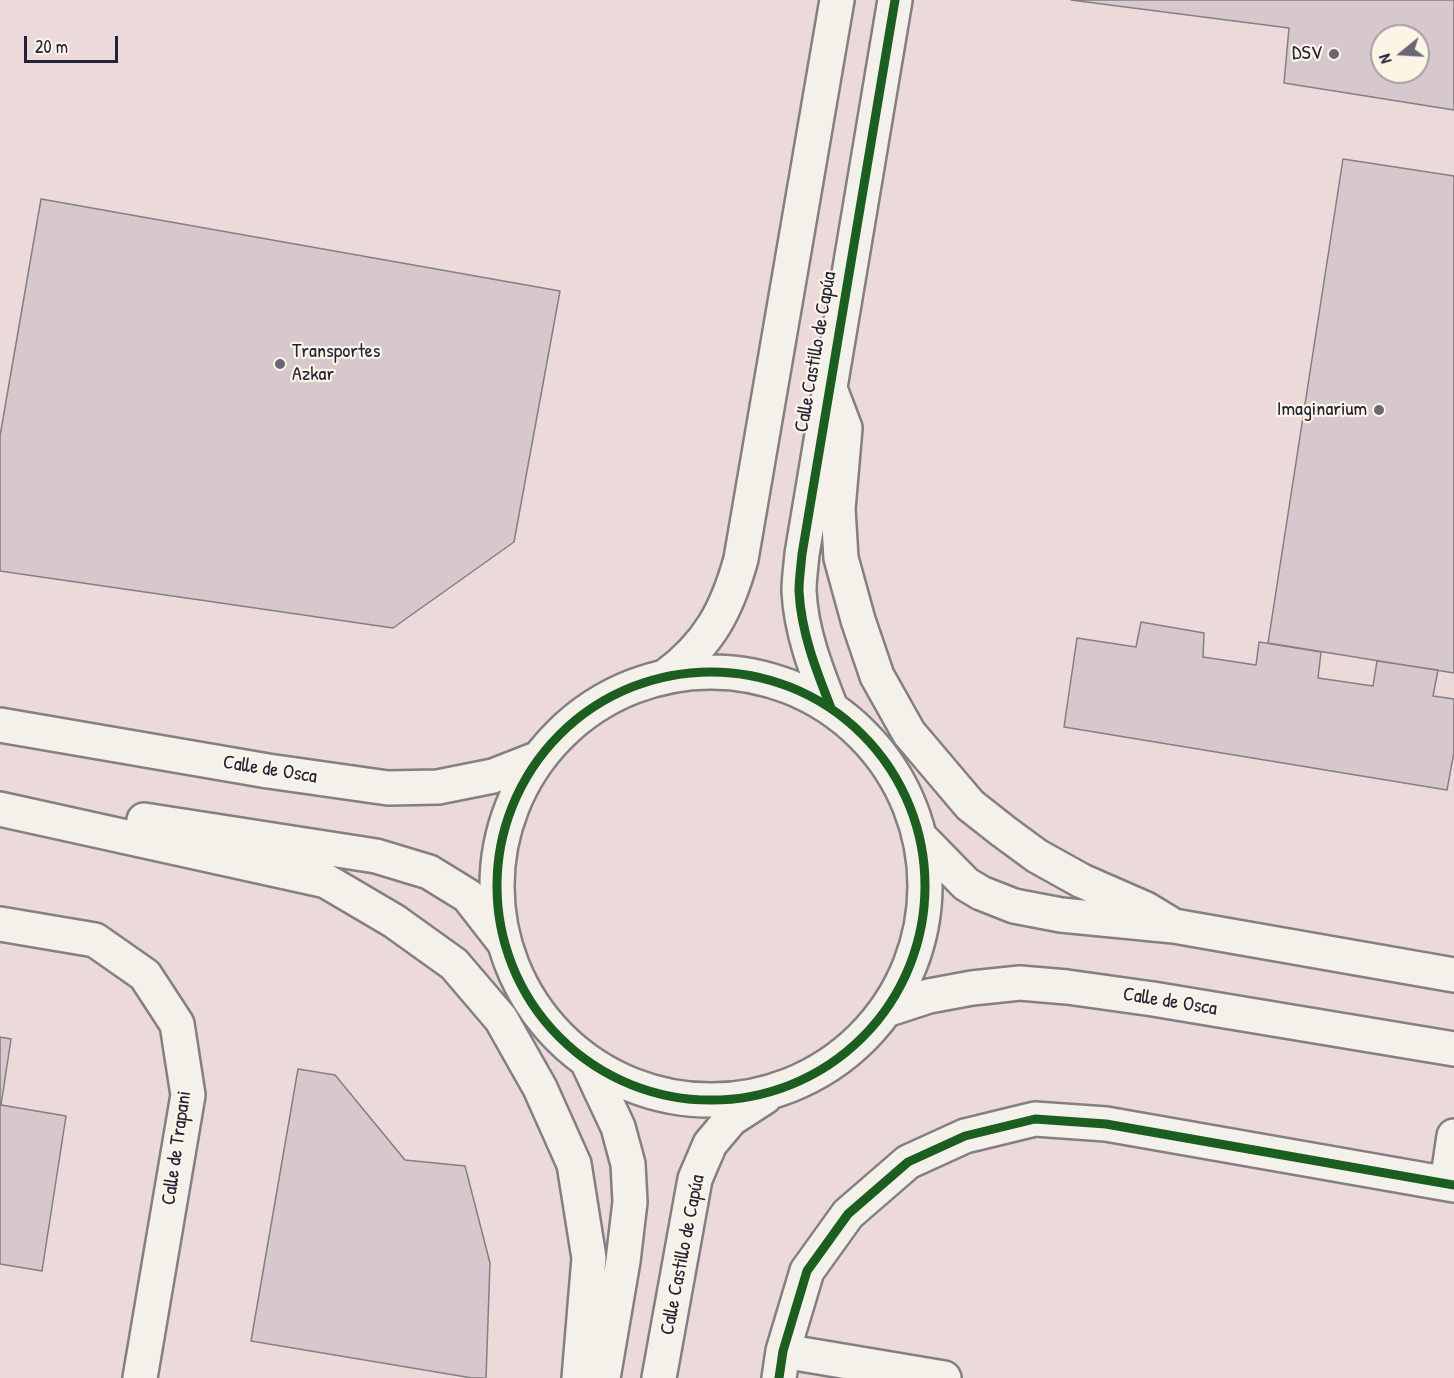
<!DOCTYPE html>
<meta charset="utf-8">
<style>
body{margin:0}
#map{position:relative;width:1454px;height:1378px;overflow:hidden;background:#efe6e2;font-family:"Patrick Hand",sans-serif}
canvas{display:block}
.north{position:absolute;left:1370px;top:24px;width:60px;height:60px;box-sizing:border-box;background:#fcf5e5;border:2px solid #a5a1a1;border-radius:50%;rotate:252deg;font-size:16px;font-weight:700;line-height:24px;text-align:center;color:#22223b}
.north::after{content:'';display:block;margin:auto;width:21px;height:27px;background:#6a6775;clip-path:polygon(50% 0,100% 100%,50% 72%,0 100%)}
.scale{position:absolute;left:24px;top:36px;width:94px;height:27px;box-sizing:border-box;border:3px solid #22223b;border-top:0;padding-left:8px;font-size:18px;line-height:21px;white-space:nowrap;color:#22223b;-webkit-text-stroke:4px #fcf5e5;paint-order:stroke}
</style>
<div id="map">
<canvas width="1454" height="1378"></canvas>
<div class="north">N</div>
<div class="scale">20 m</div>
</div>
<script>
const c = document.querySelector('canvas').getContext('2d');
c.lineJoin = 'round';
function fill(path, color) {
  c.fillStyle = color;
  c.fill(path, 'evenodd');
}
function strokePath(path, color, width, dash) {
  c.strokeStyle = color;
  c.lineWidth = width;
  c.lineCap = dash ? 'butt' : 'round';
  c.setLineDash(dash || []);
  c.stroke(path);
}
function write(font, color, halo, rows, align = 'center') {
  c.font = font + ' "Patrick Hand",sans-serif';
  c.lineWidth = 4.5;
  c.setLineDash([]);
  c.textBaseline = 'middle';
  c.strokeStyle = halo;
  c.fillStyle = color;
  for (const [text, x, y, turn = 0] of rows) {
    c.save();
    c.translate(x, y);
    c.rotate((+turn || 0) * Math.PI / 180);
    c.textAlign = isNaN(turn) ? turn : align;
    if (halo) c.strokeText(text, 0, 0);
    c.fillText(text, 0, 0);
    c.restore();
  }
}
const built = new Path2D(`
 M 0,0 L 1454,0 L 1454,1378 L 0,1378 ZM 1382,36 L 1418,36 L 1418,72 L 1382,72 Z`);
const building = new Path2D(`
 M 1071,0 L 1454,0 L 1454,110 L 1284,83 L 1289,28 ZM 1382,36 L 1418,36 L 1418,72 L 1382,72 Z
 M 1343,159 L 1454,176 L 1454,673 L 1268,643 Z
 M 41,199 L 560,291 L 514,542 L 393,628 L 0,571 L 0,436 Z
 M 1141,622 L 1204,633 L 1203,657 L 1256,665 L 1259,642 L 1321,652 L 1318,678 L 1373,686 L 1377,661 L 1438,670 L 1433,696 L 1454,699 L 1454,752 L 1447,790 L 1064,727 L 1077,638 L 1136,647 Z
 M 0,1037 L 11,1039 L 1,1105 L 66,1116 L 42,1271 L 0,1264 Z
 M 298,1069 L 335,1075 L 405,1160 L 465,1166 L 490,1263 L 486,1378 L 472,1378 L 251,1341 Z`);
const minor = new Path2D(`
 M 831,391 L 845,428 L 838,509 L 841,558 L 858,620 L 877,676 L 909,733 L 970,805 L 1003,831 L 1037,856 L 1082,881 L 1146,909 L 1174,926
 M497 886a214 214 0 1 1 428 0a214 214 0 1 1-428 0Z
 M 666,676 C 709,644 727,610 741,559 L 837,0
 M 831,708 C 816,670 801,632 799,591 C 799,579 801,566 802,554 L 895,0
 M 0,725 L 268,771 L 388,788 L 438,787 L 493,776 L 539,758
 M 0,809 L 326,881 L 394,921 L 454,964 L 501,1019 L 540,1088 L 574,1164 L 589,1258 L 579,1378
 M 144,820 L 376,856 L 429,872 L 468,896 L 503,941
 M 919,836 L 966,884 L 981,893 L 1014,906 L 1061,915 L 1174,926 L 1454,975
 M 0,924 L 95,940 L 145,975 L 177,1024 L 188,1095 L 140,1378
 M 886,1010 L 929,996 L 972,988 L 1020,983 L 1067,987 L 1153,999 L 1454,1049
 M 587,1061 L 618,1127 L 628,1164 L 630,1202 L 623,1261 L 603,1378
 M 1447,1183 L 1454,1136
 M 783,1351 L 944,1378
 M 659,1378 L 695,1179 L 710,1144 L 731,1119 L 765,1097
 M 779,1378 L 783,1351 L 807,1271 L 848,1214 L 908,1162 L 965,1136 L 1035,1119 L 1106,1124 L 1454,1185`);
const cycleway = new Path2D(`
 M497 886a214 214 0 1 1 428 0a214 214 0 1 1-428 0Z
 M 831,708 C 816,670 801,632 799,591 C 799,579 801,566 802,554 L 895,0
 M 779,1378 L 783,1351 L 807,1271 L 848,1214 L 908,1162 L 965,1136 L 1035,1119 L 1106,1124 L 1454,1185`);
const markers = [
 [1334,54,6,"#6a6775"],
 [280,364,6,"#6a6775"],
 [1379,410,6,"#6a6775"]
];
const poiNames = [
 ["DSV",1322,54],
 ["Transportes",292,352,"left"],
 ["Azkar",292,375,"left"],
 ["Imaginarium",1367,410]
];
const streetNames = [
 ["Calle Castillo de Capúa",816,352,-80],
 ["Calle de Osca",270,770,9],
 ["Calle de Osca",1170,1002,9],
 ["Calle de Trapani",177,1148,-82],
 ["Calle Castillo de Capúa",683,1255,-79]
];
fill(built, '#ecdada');
fill(building, '#d6c8cc');
strokePath(building, '#837f82', 1.5);
strokePath(minor, '#837f82', 38);
strokePath(minor, '#f4f0ea', 33);
strokePath(cycleway, '#1b5e20', 9);
for (const [x, y, r, color] of markers) {
  const dot = new Path2D();
  dot.arc(x, y, r, 0, 2 * Math.PI);
  c.fillStyle = color;
  c.fill(dot);
  strokePath(dot, '#fcf5e5', 2);
}
write('20px', '#22223b', '#fcf5e5', poiNames, 'right');
write('20px', '#22223b', '#fcf5e5', streetNames);
</script>
